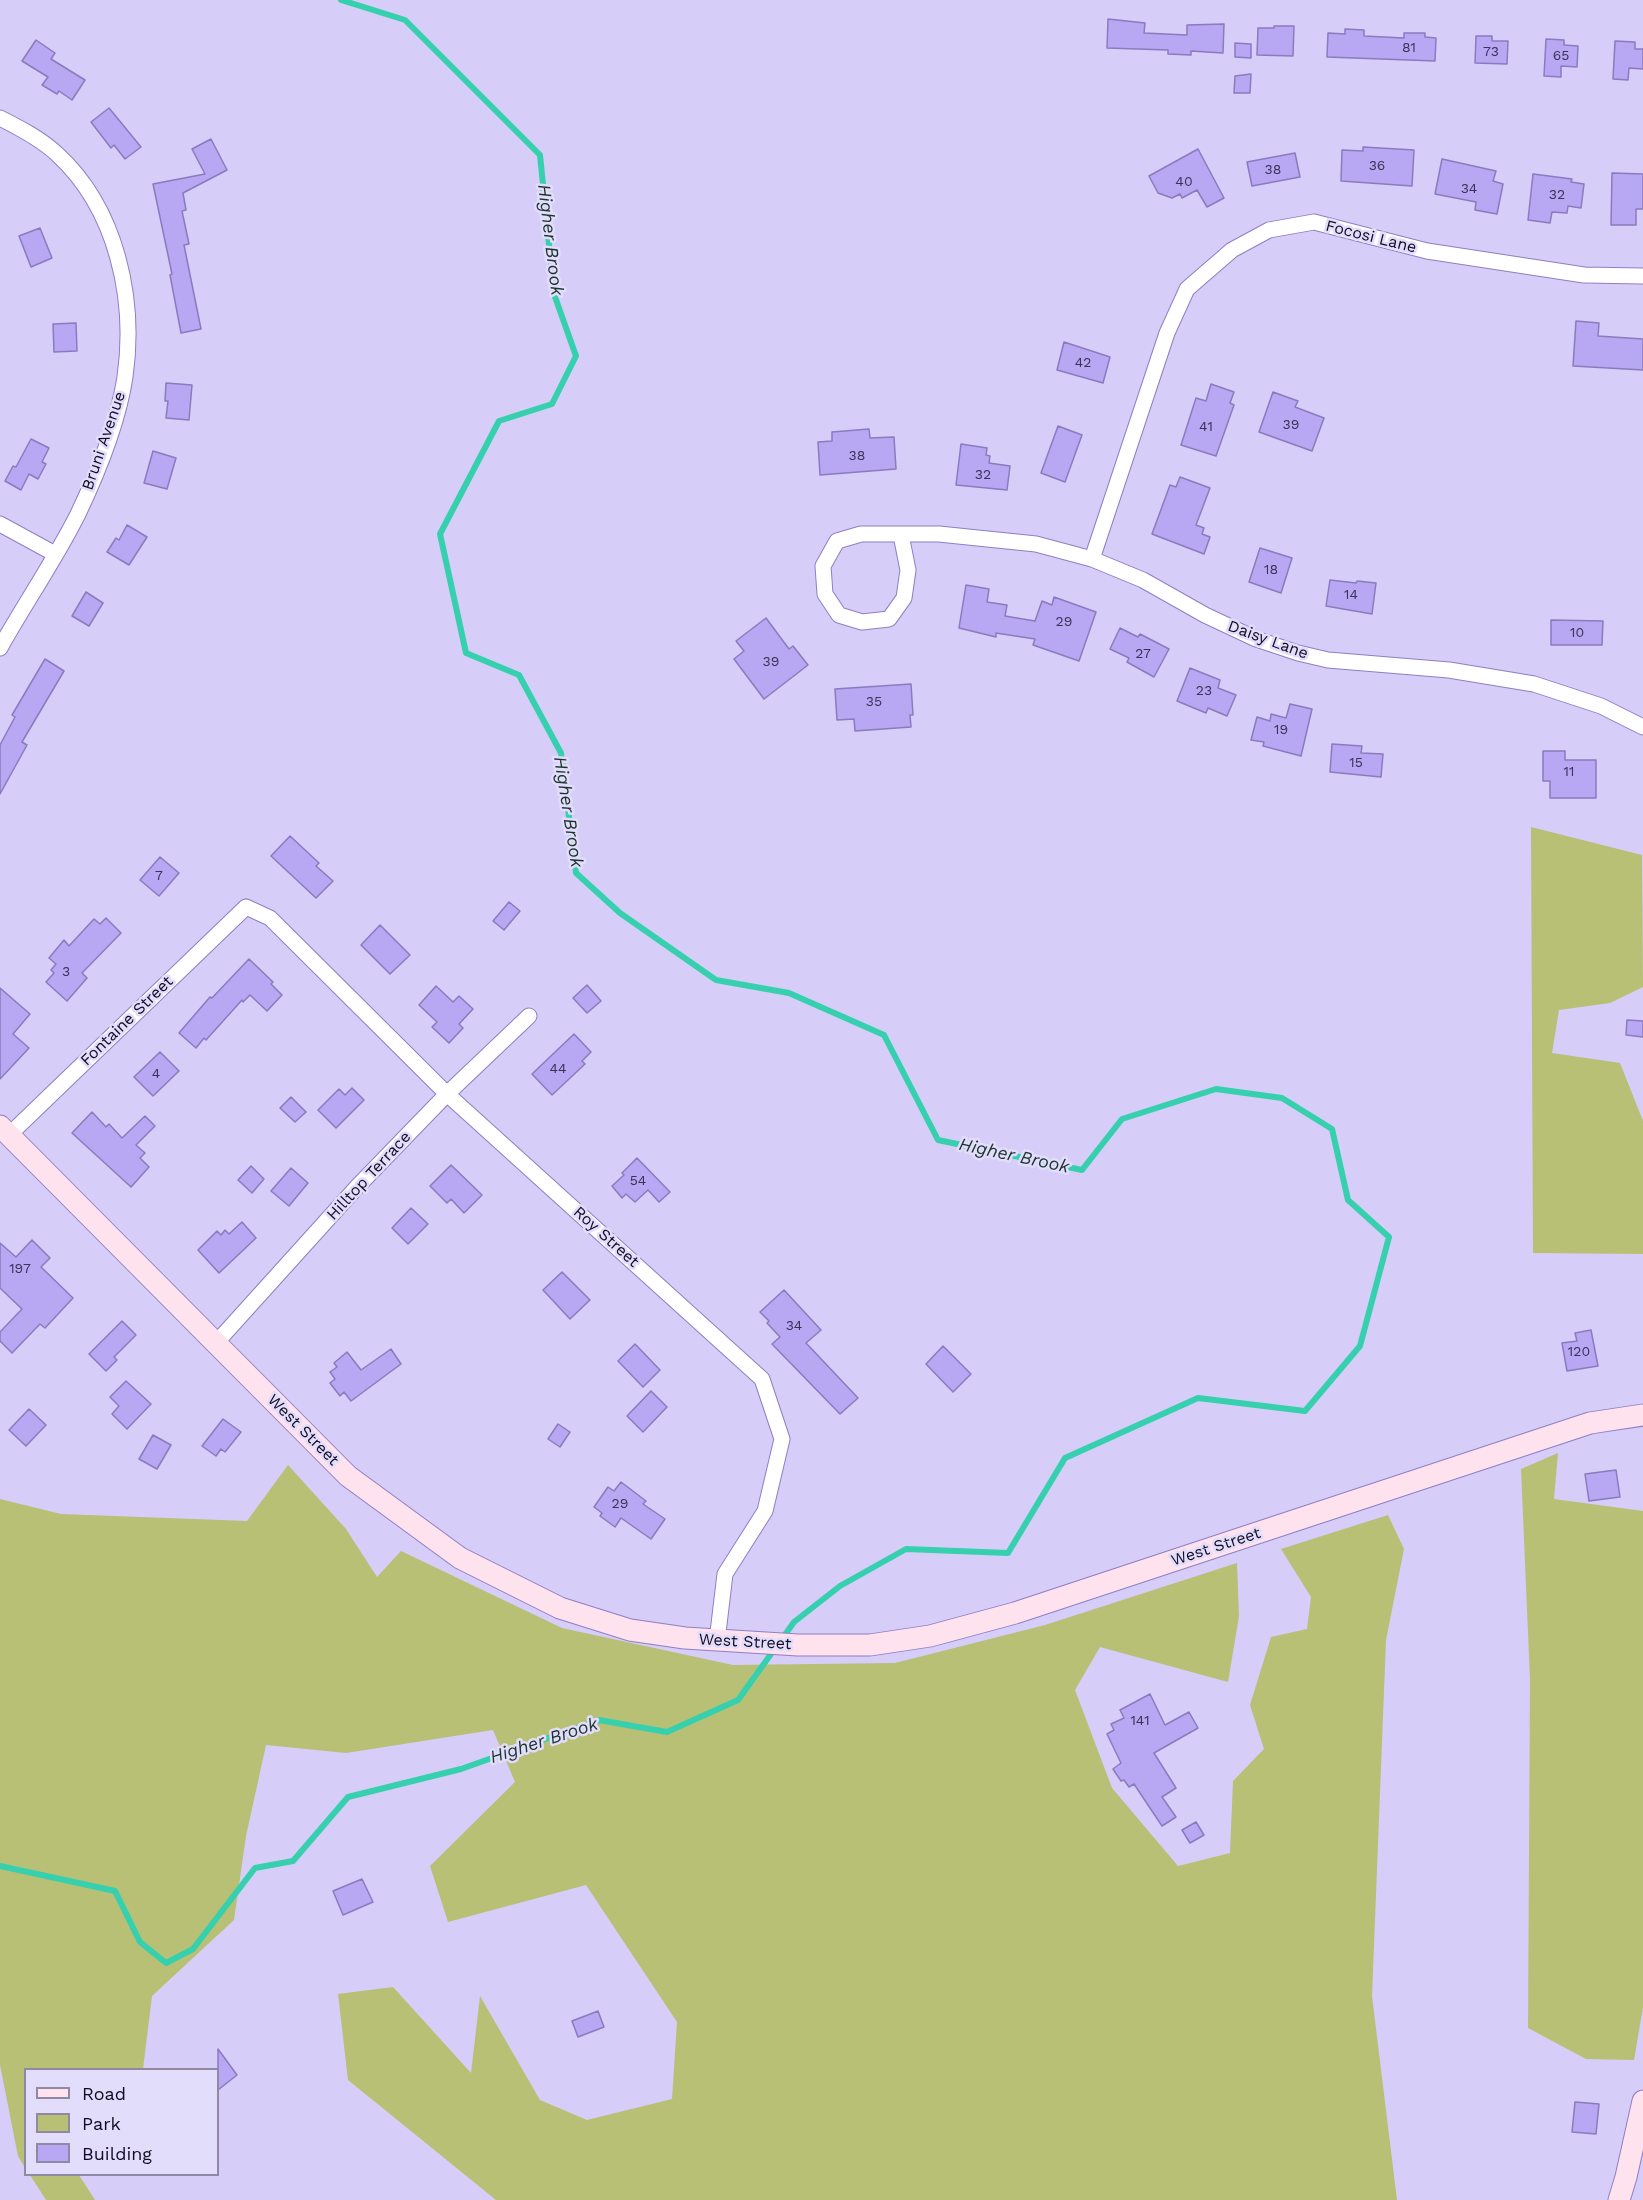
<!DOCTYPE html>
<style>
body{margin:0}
#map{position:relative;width:1643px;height:2200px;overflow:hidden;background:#d6cdf9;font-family:"Work Sans",sans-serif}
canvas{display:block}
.legend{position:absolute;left:24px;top:2068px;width:195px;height:108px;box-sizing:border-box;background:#e2ddfa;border:2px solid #8f89a4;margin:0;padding:8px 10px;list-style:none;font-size:18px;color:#120a23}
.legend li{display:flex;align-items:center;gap:12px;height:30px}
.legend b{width:30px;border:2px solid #8f89a4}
</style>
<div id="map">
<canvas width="1643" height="2200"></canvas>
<ul class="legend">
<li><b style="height:8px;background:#fee2ee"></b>Road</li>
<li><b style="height:16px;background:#b7c074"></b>Park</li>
<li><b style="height:16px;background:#b8a7f3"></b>Building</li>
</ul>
</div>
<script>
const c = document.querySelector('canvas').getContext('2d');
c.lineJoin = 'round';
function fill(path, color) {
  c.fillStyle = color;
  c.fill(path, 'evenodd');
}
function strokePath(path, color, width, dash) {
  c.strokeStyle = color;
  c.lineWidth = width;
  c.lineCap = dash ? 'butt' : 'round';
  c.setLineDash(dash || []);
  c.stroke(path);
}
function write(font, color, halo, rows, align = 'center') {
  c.font = font + ' "Work Sans",sans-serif';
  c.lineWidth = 5;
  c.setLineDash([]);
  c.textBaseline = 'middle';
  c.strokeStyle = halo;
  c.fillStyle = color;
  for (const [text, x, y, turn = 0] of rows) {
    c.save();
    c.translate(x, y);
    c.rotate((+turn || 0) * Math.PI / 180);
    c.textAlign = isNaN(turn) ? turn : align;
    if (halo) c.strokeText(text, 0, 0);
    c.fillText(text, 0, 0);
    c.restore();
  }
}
const green = new Path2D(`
 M 1531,827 L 1642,855 L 1643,987 L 1610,1003 L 1559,1010 L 1552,1053 L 1620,1063 L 1643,1121 L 1643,1254 L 1533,1253 Z
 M 1558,1453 L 1554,1499 L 1643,1511 L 1643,2007 L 1634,2060 L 1586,2059 L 1528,2028 L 1530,1679 L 1521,1469 Z
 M 288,1465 L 346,1529 L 377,1577 L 401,1551 L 562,1628 L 733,1665 L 895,1663 L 1045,1625 L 1237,1563 L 1239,1616 L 1228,1682 L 1100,1647 L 1075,1690 L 1112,1788 L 1178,1866 L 1230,1853 L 1233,1781 L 1264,1749 L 1250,1705 L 1271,1637 L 1307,1629 L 1311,1597 L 1281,1549 L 1388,1515 L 1404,1549 L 1386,1640 L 1372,1996 L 1397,2200 L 496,2200 L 348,2080 L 338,1994 L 393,1987 L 471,2073 L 480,1996 L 540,2100 L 587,2120 L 672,2099 L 677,2022 L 586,1885 L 448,1922 L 430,1866 L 515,1782 L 493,1730 L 346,1753 L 266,1745 L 246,1836 L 234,1920 L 152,1996 L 143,2069 L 26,2070 L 25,2168 L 18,2156 L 0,2065 L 0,1499 L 61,1514 L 247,1521 Z
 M 30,2175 L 79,2175 L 95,2200 L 46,2200 Z`);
const stream = new Path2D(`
 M 341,0 L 405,20 L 540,155 L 554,294 L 576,356 L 552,404 L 499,421 L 440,534 L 466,653 L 519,675 L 561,753 L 576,873 L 620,913 L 716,980 L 789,993 L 884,1035 L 938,1140 L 1082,1170 L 1122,1119 L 1216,1089 L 1282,1098 L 1332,1129 L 1348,1200 L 1389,1237 L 1360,1346 L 1305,1411 L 1198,1398 L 1065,1458 L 1008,1553 L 906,1549 L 840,1586 L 794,1622 L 782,1639
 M 0,1866 L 115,1891 L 140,1942 L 166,1963 L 193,1949 L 255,1868 L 293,1861 L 348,1797 L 461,1769 L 599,1720 L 667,1732 L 738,1700 L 776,1647`);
const building = new Path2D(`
 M 1108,19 L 1145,23 L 1144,33 L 1187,35 L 1187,25 L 1224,24 L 1223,53 L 1191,51 L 1191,55 L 1168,54 L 1168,50 L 1107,48 Z
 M 1274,26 L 1294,26 L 1293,56 L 1257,55 L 1258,28 L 1274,28 Z
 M 1345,29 L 1364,30 L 1364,36 L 1404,38 L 1404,33 L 1425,33 L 1425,37 L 1436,38 L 1435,61 L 1327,57 L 1328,33 L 1345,34 Z
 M 1476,36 L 1492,36 L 1492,41 L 1508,41 L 1507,64 L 1475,63 Z
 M 1546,39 L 1564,40 L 1564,45 L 1578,46 L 1577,67 L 1561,66 L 1561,77 L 1544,76 Z
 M 36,40 L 55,53 L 51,59 L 85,80 L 72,100 L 59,91 L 57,94 L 42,85 L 48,77 L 22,61 Z
 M 1615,41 L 1635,42 L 1635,49 L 1643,49 L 1643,69 L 1629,68 L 1628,80 L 1613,79 Z
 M 1235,43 L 1251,44 L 1251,58 L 1235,57 Z
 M 1251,74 L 1250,93 L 1234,93 L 1235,76 Z
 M 109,108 L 141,147 L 125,159 L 114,145 L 111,148 L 91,122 Z
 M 211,139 L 227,170 L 183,193 L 186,210 L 182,211 L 189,244 L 184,245 L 201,329 L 181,333 L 170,275 L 172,274 L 153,184 L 205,174 L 192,149 Z
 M 1363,147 L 1414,150 L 1412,186 L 1341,181 L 1342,150 L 1363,151 Z
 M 1198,149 L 1224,198 L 1207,207 L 1197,190 L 1182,198 L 1180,194 L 1172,198 L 1158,193 L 1149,176 Z
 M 1295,153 L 1300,177 L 1252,186 L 1247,162 Z
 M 1442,159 L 1496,171 L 1493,181 L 1503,184 L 1497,214 L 1475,210 L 1476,202 L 1435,194 Z
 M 1612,173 L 1643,174 L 1643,209 L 1636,209 L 1636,225 L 1611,225 Z
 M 1533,174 L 1572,179 L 1571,182 L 1584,184 L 1581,208 L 1568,206 L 1567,213 L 1552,212 L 1550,223 L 1528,220 Z
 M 40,228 L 52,258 L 31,267 L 19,236 Z
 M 1576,321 L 1599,323 L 1598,336 L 1643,339 L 1643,370 L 1573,366 Z
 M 76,323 L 77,351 L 54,352 L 53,324 Z
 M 1064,342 L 1110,357 L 1103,383 L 1057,370 Z
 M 166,383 L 192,385 L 189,420 L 166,418 L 168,401 L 165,401 Z
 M 1211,384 L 1234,392 L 1230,403 L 1234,405 L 1216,456 L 1181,445 L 1196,398 L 1206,401 Z
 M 1273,392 L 1298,401 L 1295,407 L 1324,418 L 1312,451 L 1259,432 Z
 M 1058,426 L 1082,435 L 1065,482 L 1041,473 Z
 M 869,429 L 870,438 L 894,437 L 896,469 L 820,475 L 818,442 L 832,441 L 832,432 Z
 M 31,439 L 49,448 L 42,462 L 46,464 L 38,479 L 29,474 L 21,490 L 5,481 L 13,466 L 16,467 Z
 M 961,444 L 987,448 L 986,455 L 990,456 L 989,463 L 1010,466 L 1007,490 L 956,485 Z
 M 153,451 L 176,458 L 167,489 L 144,483 Z
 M 1180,477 L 1210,488 L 1196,525 L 1204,528 L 1202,534 L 1210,537 L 1204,554 L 1152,534 L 1170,485 L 1176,487 Z
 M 127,525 L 147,537 L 129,565 L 107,552 L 116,538 L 119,540 Z
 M 1260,548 L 1292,558 L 1281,593 L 1249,582 Z
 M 1330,580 L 1356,583 L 1357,581 L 1376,583 L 1372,614 L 1326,606 Z
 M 966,585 L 989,589 L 987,602 L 1007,605 L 1005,616 L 1035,621 L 1042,601 L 1052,605 L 1054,597 L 1096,612 L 1079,661 L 1033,645 L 1035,639 L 996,633 L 996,637 L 959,628 Z
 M 86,592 L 103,603 L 89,626 L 72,616 Z
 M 766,618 L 789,649 L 793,646 L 808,665 L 764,699 L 734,659 L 744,651 L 736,641 Z
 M 1551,620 L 1603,621 L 1602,645 L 1551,645 Z
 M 1120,628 L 1138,637 L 1140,634 L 1169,649 L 1154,677 L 1127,662 L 1129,658 L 1110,649 Z
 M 45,659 L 64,671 L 22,742 L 27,745 L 0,794 L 0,745 L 15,717 L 12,715 Z
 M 1190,668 L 1220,680 L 1218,688 L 1236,695 L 1227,716 L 1208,708 L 1206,713 L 1177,701 Z
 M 911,684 L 913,715 L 910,715 L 911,727 L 855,731 L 854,719 L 837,720 L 835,689 Z
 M 1290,704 L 1312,709 L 1301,756 L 1263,746 L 1264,742 L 1251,740 L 1257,717 L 1270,721 L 1271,714 L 1286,718 Z
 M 1332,744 L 1362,746 L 1361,753 L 1383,754 L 1381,777 L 1330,772 Z
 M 1543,751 L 1565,751 L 1565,760 L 1596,760 L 1596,798 L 1550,798 L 1550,781 L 1543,781 Z
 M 290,836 L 319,863 L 316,866 L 333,881 L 316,898 L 271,856 Z
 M 160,857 L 179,873 L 159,896 L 140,880 Z
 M 509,902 L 520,911 L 504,930 L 493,921 Z
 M 106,918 L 121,933 L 82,973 L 87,978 L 67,1001 L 46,982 L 54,973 L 51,970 L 56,964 L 49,958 L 64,940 L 69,946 L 94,919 L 100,924 Z
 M 380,925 L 410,955 L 390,974 L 361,945 Z
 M 249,959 L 273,982 L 271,984 L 282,995 L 267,1011 L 250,995 L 243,1002 L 242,1000 L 206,1040 L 204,1038 L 196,1048 L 179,1033 L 210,997 L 212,998 Z
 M 587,985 L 601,1001 L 587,1013 L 573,998 Z
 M 436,986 L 453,1002 L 459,996 L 473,1009 L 459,1024 L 463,1028 L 449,1043 L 432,1027 L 437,1022 L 419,1005 Z
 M 0,988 L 30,1014 L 13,1034 L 29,1048 L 0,1079 Z
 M 1627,1020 L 1643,1021 L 1643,1037 L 1626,1035 Z
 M 574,1034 L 591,1052 L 582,1061 L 585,1064 L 552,1095 L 532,1074 Z
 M 160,1052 L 179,1071 L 153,1096 L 134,1077 Z
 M 352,1088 L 364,1100 L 336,1128 L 318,1110 L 339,1089 L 345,1095 Z
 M 291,1097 L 306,1112 L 295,1122 L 280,1108 Z
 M 92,1112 L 106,1127 L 109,1124 L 122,1138 L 145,1116 L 155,1126 L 136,1145 L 145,1153 L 140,1158 L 149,1167 L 131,1187 L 72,1133 Z
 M 637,1158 L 670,1192 L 659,1202 L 648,1190 L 635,1202 L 626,1194 L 622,1198 L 612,1186 L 624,1175 L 622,1173 Z
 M 451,1165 L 482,1195 L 464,1213 L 451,1199 L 447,1203 L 430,1186 Z
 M 251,1166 L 264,1179 L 252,1193 L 238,1180 Z
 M 291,1168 L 308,1183 L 289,1206 L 271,1191 Z
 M 411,1208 L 428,1224 L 408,1244 L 392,1228 Z
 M 242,1222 L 256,1238 L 219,1273 L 198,1250 L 217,1231 L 221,1235 L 225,1230 L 229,1234 Z
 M 32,1240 L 50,1258 L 41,1267 L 73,1298 L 45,1328 L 40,1324 L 12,1353 L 0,1341 L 0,1332 L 22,1309 L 0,1288 L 0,1243 L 16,1257 Z
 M 562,1272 L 590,1300 L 570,1319 L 543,1290 Z
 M 784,1290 L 821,1330 L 806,1343 L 858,1398 L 840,1414 L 772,1344 L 780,1337 L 767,1323 L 769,1321 L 760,1312 Z
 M 122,1321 L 136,1335 L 114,1357 L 117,1360 L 106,1371 L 89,1354 Z
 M 1591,1330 L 1598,1366 L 1567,1371 L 1562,1343 L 1577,1341 L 1575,1333 Z
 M 635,1344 L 660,1370 L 643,1387 L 618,1361 Z
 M 943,1346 L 971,1374 L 953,1392 L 926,1364 Z
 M 391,1349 L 401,1364 L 351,1401 L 344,1392 L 340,1396 L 330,1383 L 335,1379 L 330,1372 L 337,1367 L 334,1363 L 347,1352 L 361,1370 Z
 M 126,1381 L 151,1404 L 127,1429 L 112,1414 L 119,1406 L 110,1397 Z
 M 651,1391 L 667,1407 L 643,1432 L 627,1416 Z
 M 29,1409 L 46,1425 L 26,1446 L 9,1430 Z
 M 223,1419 L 241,1432 L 225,1452 L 221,1449 L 216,1456 L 202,1446 Z
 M 558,1424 L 570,1432 L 560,1447 L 548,1439 Z
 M 153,1435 L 171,1445 L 157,1469 L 139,1459 Z
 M 1616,1470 L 1620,1497 L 1589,1501 L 1585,1474 Z
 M 621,1482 L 646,1501 L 643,1504 L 665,1519 L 651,1539 L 621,1518 L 615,1527 L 600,1516 L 602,1513 L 594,1507 L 608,1487 L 614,1491 Z
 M 1150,1694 L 1165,1725 L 1189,1712 L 1198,1728 L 1154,1753 L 1176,1788 L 1162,1797 L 1176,1817 L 1162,1826 L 1134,1784 L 1129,1787 L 1124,1780 L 1121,1781 L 1113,1769 L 1121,1763 L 1107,1734 L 1114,1730 L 1111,1724 L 1124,1718 L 1120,1710 Z
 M 1196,1822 L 1204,1835 L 1190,1843 L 1182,1830 Z
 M 362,1879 L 373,1902 L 343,1915 L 333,1891 Z
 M 598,2011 L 604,2027 L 578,2037 L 572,2021 Z
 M 218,2049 L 237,2075 L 218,2090 Z
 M 1575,2102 L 1599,2104 L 1596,2134 L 1572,2132 Z`);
const street = new Path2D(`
 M 0,118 C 20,128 41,139 57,154 C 117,209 136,299 125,377 C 118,423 98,472 78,514 C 55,560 25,603 0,648
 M 0,524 L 55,554
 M 901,535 L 908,570 L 904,598 L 889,619 L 862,622 L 839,615 L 825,594 L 823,566 L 837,541 L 861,534 L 939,534 L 1036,544 L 1092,559 L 1143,580 L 1205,615 L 1256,639 L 1298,653 L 1328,660 L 1449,670 L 1534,684 L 1601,706 L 1643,727
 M 1092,559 L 1167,333 L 1187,289 L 1232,250 L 1269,230 L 1314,222 L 1427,251 L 1584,275 L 1643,276
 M 9,1135 L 246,907 L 270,918 L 447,1094 L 762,1379 L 782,1439 L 765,1511 L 725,1574 L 717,1641
 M 216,1343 L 356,1188 L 447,1094 L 529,1016`);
const secondary = new Path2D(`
 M 0,1126 L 348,1476 L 460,1558 L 560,1608 L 630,1630 L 685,1638 L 798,1645 L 870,1645 L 930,1636 L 1015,1613 L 1590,1423 L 1643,1415
 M 1619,2200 L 1626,2177 L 1643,2101`);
const numberNames = [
 ["81",1409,48],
 ["73",1491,52],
 ["65",1561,56],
 ["36",1377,166],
 ["38",1273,170],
 ["40",1184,182],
 ["34",1469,189],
 ["32",1557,195],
 ["42",1083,363],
 ["39",1291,425],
 ["41",1206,427],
 ["38",857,456],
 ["32",983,475],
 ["18",1271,570],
 ["14",1351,595],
 ["29",1064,622],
 ["10",1577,633],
 ["27",1143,654],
 ["39",771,662],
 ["23",1204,691],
 ["35",874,702],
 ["19",1281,730],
 ["15",1356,763],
 ["11",1569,772],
 ["7",159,876],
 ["3",66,972],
 ["44",558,1069],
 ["4",156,1074],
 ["54",638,1181],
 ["197",20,1269],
 ["34",794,1326],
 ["120",1579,1352],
 ["29",620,1504],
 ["141",1140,1721]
];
const streetNames = [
 ["Focosi Lane",1371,237,14],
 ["Bruni Avenue",104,441,-71],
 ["Daisy Lane",1268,640,20],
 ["Fontaine Street",127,1021,-44],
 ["Hilltop Terrace",369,1176,-47],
 ["Roy Street",606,1237,42],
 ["West Street",303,1430,45],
 ["West Street",1216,1547,-18],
 ["West Street",745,1642,3]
];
const waterNames = [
 ["Higher Brook",550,240,83],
 ["Higher Brook",568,812,81],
 ["Higher Brook",1014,1156,12],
 ["Higher Brook",544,1741,-18]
];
fill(green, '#b7c074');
strokePath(stream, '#36d0ae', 6);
fill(building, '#b8a7f3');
strokePath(building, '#8a7bbe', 1.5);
strokePath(street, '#8f7fc3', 17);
strokePath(secondary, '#8f7fc3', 23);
strokePath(street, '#fff', 15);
strokePath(secondary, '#fee2ee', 21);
write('14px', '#3c3157', null, numberNames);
write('16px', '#120a23', '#e2ddfa', streetNames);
write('italic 18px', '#1c342d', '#e2ddfa', waterNames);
</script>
